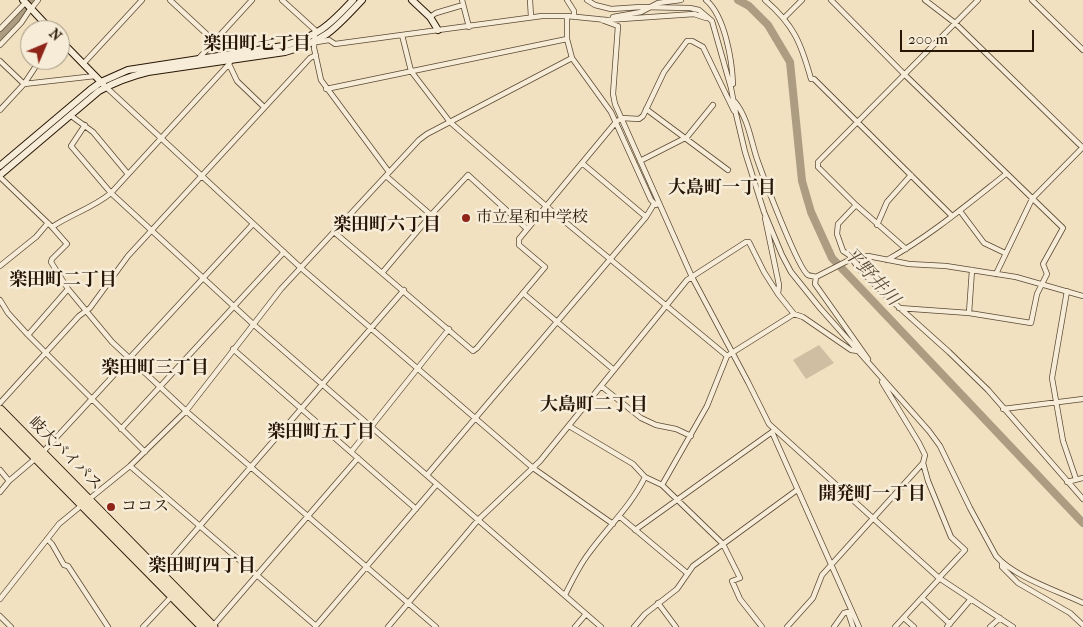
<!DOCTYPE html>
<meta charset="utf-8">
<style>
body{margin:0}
#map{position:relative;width:1083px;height:627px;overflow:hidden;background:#f1e1c1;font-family:"IM FELL French Canon",serif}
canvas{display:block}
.north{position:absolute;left:20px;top:20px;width:50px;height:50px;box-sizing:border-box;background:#f6ecd7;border:1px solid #a39683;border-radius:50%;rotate:45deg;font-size:14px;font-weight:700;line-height:20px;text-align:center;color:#271605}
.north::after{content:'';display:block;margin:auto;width:18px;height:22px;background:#8f2418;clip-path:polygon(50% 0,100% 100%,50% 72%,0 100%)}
.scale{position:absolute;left:900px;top:30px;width:134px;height:22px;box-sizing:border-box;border:2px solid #271605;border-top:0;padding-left:6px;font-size:15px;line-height:18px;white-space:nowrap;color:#271605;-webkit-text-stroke:4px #f6ecd7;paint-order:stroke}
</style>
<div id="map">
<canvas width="1083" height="627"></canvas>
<div class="north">N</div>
<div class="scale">200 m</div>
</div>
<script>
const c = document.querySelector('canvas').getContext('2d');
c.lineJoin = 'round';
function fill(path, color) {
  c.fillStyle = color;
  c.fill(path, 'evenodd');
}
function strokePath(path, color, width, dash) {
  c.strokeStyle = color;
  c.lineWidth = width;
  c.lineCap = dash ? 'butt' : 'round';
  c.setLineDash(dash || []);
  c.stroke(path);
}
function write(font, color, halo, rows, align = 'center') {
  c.font = font + ' "IM FELL French Canon","Noto Serif JP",serif';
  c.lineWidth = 5;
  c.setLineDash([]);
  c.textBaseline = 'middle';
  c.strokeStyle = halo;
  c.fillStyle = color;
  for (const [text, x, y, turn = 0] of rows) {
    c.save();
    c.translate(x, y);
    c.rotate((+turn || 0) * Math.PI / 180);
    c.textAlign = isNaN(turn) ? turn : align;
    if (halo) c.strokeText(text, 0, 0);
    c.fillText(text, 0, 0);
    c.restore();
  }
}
const green = new Path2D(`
 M 819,345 L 834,363 L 806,379 L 793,360 Z`);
const river = new Path2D(`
 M 738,0 L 749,6 L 768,25 L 790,62 L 802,181 L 811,212 L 832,258 L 1083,523
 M 0,37 L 33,0`);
const street = new Path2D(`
 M 170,0 L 214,41
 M 282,0 L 315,30 L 314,48 L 321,80 L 389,172
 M 462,0 L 469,27
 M 530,0 L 531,17
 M 567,0 L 574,11 L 574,17
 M 587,0 L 595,5 L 611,9 L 641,7 L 690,8 L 699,10 L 712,21 L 731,88 L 736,114 L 745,152 L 764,212 L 782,255 L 791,272 L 820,308 L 929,431 L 940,446 L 970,508 L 996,556 C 1014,577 1058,591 1083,603
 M 706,0 C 725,16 732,60 733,84
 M 765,0 C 794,25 801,43 811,79 L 814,79 L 952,216
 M 831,0 L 905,75 L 1063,228 L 1043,264 L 1047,274 L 1037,294 L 1031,323 L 969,313 L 899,308
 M 925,0 L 955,23 L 1082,147
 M 1032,0 L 1083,50
 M 31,9 L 38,0
 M 567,16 L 567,39 L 572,58 L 611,112 L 651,200 L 656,205
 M 430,17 L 436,13 L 463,5
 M 613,17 L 641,12 L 658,3 L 681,0
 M 784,18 L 802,0
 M 599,19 L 618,26 L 613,94 L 615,104 L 692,277 L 748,382 L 769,424 L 939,578 L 1013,627
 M 0,29 L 25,3
 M 402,35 L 411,71 L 450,122 L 546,206 L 727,356
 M 317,42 L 329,40 L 335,44 L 542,16 L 567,16 L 607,20 L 694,14 L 706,18
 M 0,45 L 21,23 L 31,8
 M 199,58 L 252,0
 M 0,61 L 24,84 L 95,76
 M 230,62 L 229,64 L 237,81 L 264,107
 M 83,64 L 142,0
 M 106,87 L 301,268 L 533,468 L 613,524
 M 326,89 L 567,39
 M 735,102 C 748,118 751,141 757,159 C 763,176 798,269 808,275 C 810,276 813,276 816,277 L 857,256 L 868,256 L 909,264 L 946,266 L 1016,277 L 1083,296
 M 646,109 L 728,170
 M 0,110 L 24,84 L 40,60
 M 70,115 L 93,132 L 128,174
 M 85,125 L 71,146 L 111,193 L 253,324 L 601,627
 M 640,161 L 687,137 L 713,105
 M 582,163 L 646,217
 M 386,176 L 431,215
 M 0,177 L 52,227 L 67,244 L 52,259 L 51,262 L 68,289 L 28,335
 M 856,205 L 838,224 L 837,234 L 843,251 L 849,255 L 860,270 L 882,292 L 949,352 L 988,390 L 1083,499
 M 960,211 L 984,243 L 1005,253
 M 765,218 L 779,285 L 778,294 L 794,314 L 803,317 L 851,350 L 858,351
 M 877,225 L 887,202 L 911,175
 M 52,227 C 71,214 93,208 111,193 L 229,64
 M 527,229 L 468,175 L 431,215 L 382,273 L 473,351 L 477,348 L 545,267 L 519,245 L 519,239 L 616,122 L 622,118 L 639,119 L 643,116 L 664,72 L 687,41 L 692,41 L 703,47 L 734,111
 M 334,232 L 382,273
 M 906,249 L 856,205 L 818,167 L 818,162 L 978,0
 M 887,260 C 930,236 968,204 1006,174
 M 0,266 L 36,237 L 48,223
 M 996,274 L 1032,199 L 1083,147
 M 816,277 L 815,284 L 868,359
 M 68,289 L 112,342 L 186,411 L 436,627
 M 1067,291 L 1052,378 L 1063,441 L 1076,479
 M 523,293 L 614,370
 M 0,300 L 8,313 L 28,335 L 145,452
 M 969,313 L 972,270
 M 233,349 L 416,509
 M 882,382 L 919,443 L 925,455 L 923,463 L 928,481 L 951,537 L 965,550 L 939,578
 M 601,386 L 641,418 L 656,425 L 676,429 L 691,436
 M 0,403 L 79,316 L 90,308 L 128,256 L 310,58 L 316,55
 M 1003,409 L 1083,399
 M 569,426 L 633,464 L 645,477 L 662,485 L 723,544 L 740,578 L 732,581 L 740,599 L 762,627
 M 121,429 L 284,252
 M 772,432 L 859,627
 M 351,452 L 449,329
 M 42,453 L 253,224
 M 130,466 L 316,626
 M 0,470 L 9,481
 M 427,475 L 646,217 L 654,204
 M 1067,482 L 1083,478
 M 662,485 L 707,406 L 727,356 L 794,314
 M 0,492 L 9,481 L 36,458
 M 88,500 L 130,466 L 186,411 L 281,289 L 419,140 L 427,134 L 572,58
 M 619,516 L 687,573
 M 635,530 L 772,432
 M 47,539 L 52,544 L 64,565 L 68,566 L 108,627
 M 1002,562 L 1002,567 L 1018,583 L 1070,613 L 1083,625
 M 159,573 L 404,290
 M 565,595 C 572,581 579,566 589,553 C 607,528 631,506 645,477
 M 922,598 L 950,624
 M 0,599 L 59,524 L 82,505
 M 658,603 L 676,627
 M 0,616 L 11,627
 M 904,618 L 914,627
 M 213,626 L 358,458
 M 143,627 L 172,596
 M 315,627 L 437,484
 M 388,627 L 478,520 L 540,461 L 687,280 L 746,242 L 749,242 L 764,272 L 778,294
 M 575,627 L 586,614
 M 634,627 L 645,614 L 677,589 L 693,566 L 797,490
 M 787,627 L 813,598 L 822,575 L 923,463
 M 834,627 L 844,613 L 848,612 L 853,627
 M 895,627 L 940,578
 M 947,627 L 971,599
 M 990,627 L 1000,618`);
const secondary = new Path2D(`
 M 23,0 L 51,30
 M 412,0 L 430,17 L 438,30
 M 60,40 L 103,84
 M 0,166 L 90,90 L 101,82 L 128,70 L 283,46 C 318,36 329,26 353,0
 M 0,175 L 99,91 C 115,82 131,76 148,72 L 285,52 C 325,41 334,30 362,0`);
const highway = new Path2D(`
 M 0,410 L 213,627
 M 0,421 L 203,627`);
const markers = [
 [466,218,5,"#8f2418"],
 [111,507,5,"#8f2418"]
];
const poiNames = [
 ["市立星和中学校",476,218],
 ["ココス",121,507]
];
const streetNames = [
 ["岐大バイパス",65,454,45]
];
const neighbourhoodNames = [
 ["楽田町七丁目",257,45],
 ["大島町一丁目",722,189],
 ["楽田町六丁目",387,226],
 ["楽田町二丁目",63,281],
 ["楽田町三丁目",155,369],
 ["大島町二丁目",594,406],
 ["楽田町五丁目",321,433],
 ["開発町一丁目",872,495],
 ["楽田町四丁目",202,567]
];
const waterNames = [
 ["平野井川",871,277,47]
];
fill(green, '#cfbea1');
strokePath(river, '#ac9c81', 8);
strokePath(street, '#5a4934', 6);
strokePath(secondary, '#271605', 8);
strokePath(highway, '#271605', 11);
strokePath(street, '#f6ecd7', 4.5);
strokePath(secondary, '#f6ecd7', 6);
strokePath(highway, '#f1e1c1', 9);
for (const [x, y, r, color] of markers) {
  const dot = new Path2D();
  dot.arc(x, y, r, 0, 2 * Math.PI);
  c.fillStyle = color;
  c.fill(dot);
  strokePath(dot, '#f6ecd7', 2);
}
write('16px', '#271605', '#f6ecd7', poiNames, 'left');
write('16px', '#271605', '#f6ecd7', streetNames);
write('bold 18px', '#271605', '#f6ecd7', neighbourhoodNames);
write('italic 18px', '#5c4c37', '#f6ecd7', waterNames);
</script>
